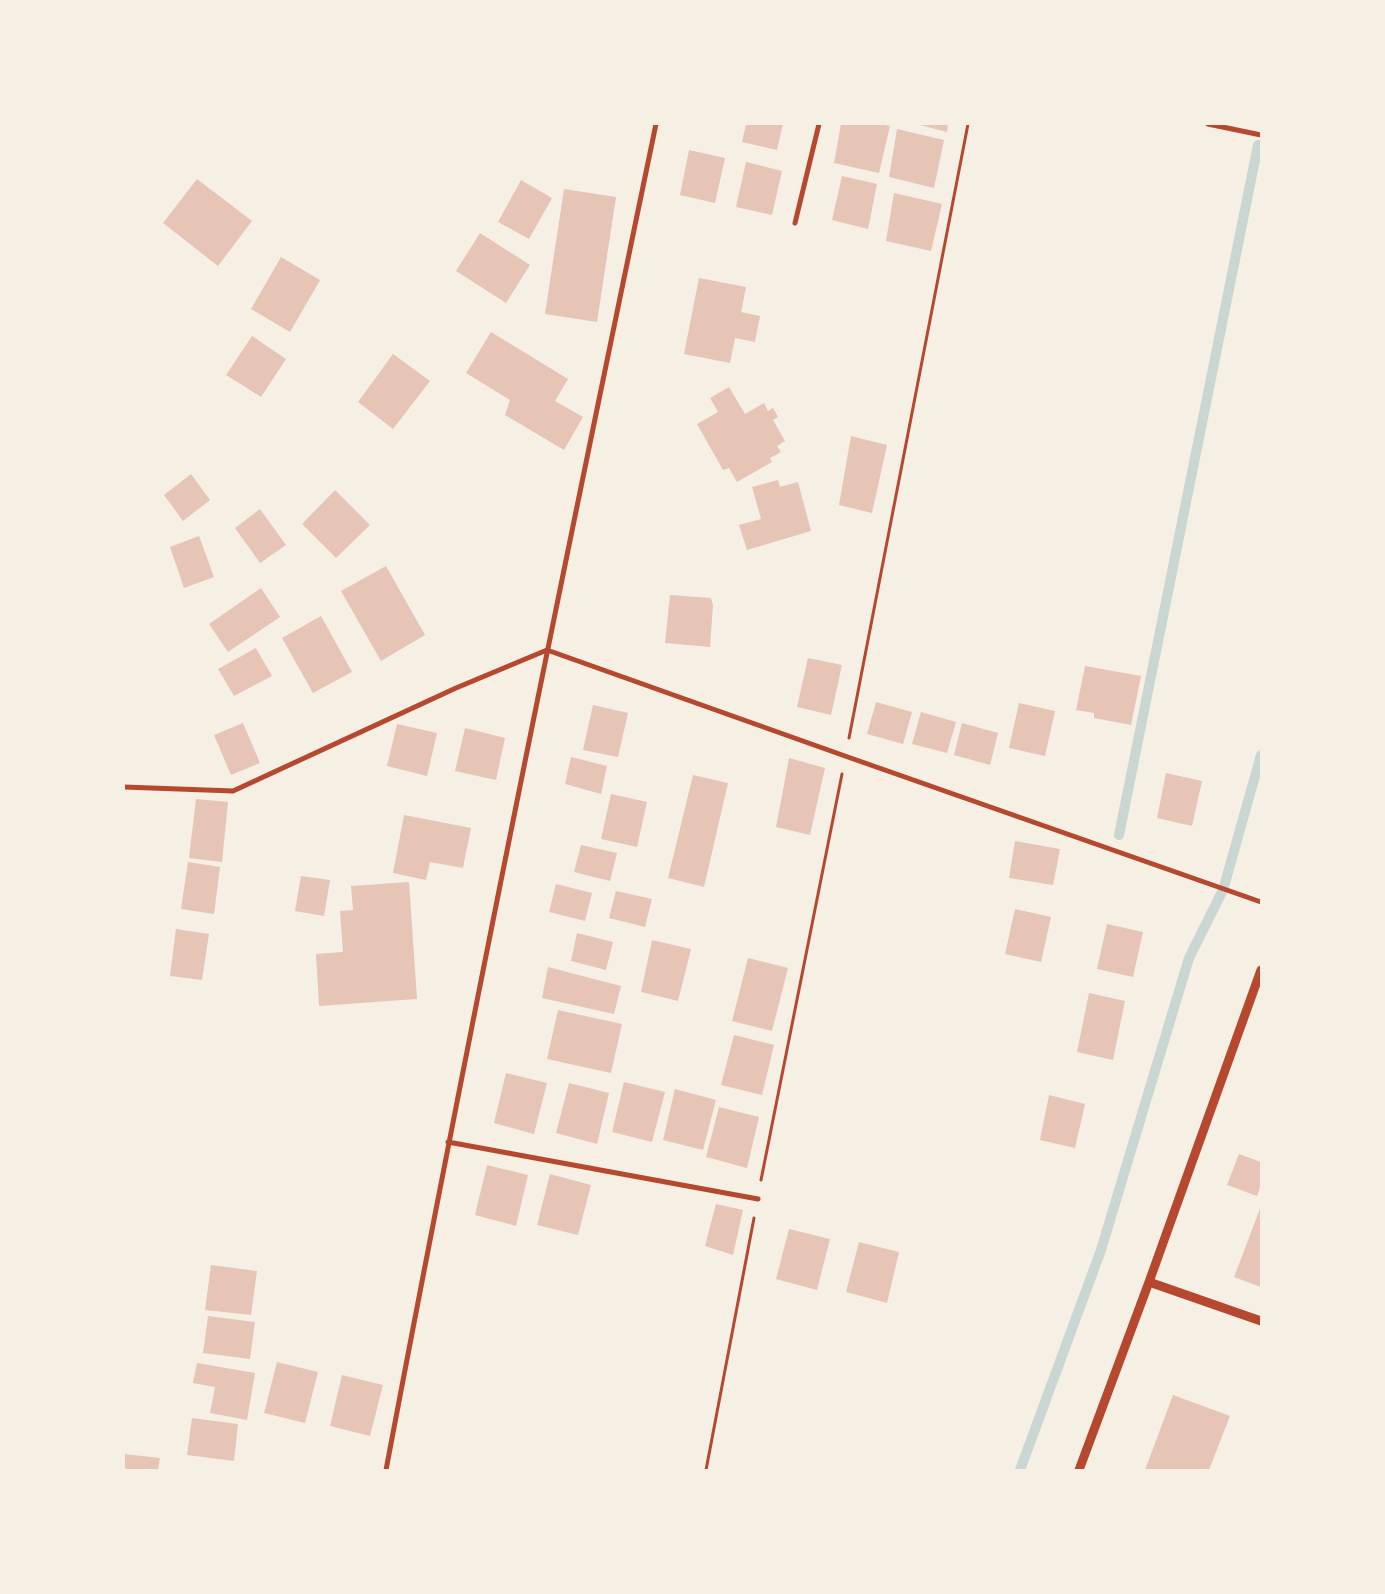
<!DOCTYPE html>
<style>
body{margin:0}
#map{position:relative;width:1385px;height:1594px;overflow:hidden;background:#f6efe4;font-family:Arial,sans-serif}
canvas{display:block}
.frame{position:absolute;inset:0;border:125px solid #f6efe4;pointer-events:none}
</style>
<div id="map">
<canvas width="1385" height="1594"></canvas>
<div class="frame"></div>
</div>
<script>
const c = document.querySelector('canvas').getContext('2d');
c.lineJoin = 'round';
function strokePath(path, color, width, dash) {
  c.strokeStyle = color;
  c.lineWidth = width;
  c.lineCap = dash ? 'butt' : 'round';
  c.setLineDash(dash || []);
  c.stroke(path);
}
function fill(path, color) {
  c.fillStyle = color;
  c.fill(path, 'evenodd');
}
const stream = new Path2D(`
 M 1119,835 L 1258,145
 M 1020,1470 L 1101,1250 L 1189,958 L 1223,890 L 1261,755`);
const building = new Path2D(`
 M 746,124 L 783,124 L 777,150 L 742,142 Z
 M 841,124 L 881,124 L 890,126 L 879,173 L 834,163 Z
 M 916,124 L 948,124 L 947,132 Z
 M 897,129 L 944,140 L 934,188 L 889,177 Z
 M 689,150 L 725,158 L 715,203 L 680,195 Z
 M 746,162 L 782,171 L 772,215 L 736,207 Z
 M 842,176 L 877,184 L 868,229 L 832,220 Z
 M 197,179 L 252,221 L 218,266 L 163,223 Z
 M 521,180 L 552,198 L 529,239 L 498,222 Z
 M 564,189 L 616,197 L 597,322 L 545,314 Z
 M 894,193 L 942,204 L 931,251 L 886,241 Z
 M 480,233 L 530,265 L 506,303 L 456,271 Z
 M 281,257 L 320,280 L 290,332 L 251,309 Z
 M 699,278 L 746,287 L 741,312 L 760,316 L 755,342 L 735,338 L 730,363 L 684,354 Z
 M 491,332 L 568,379 L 555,401 L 583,417 L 564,450 L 505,415 L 510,400 L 466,373 Z
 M 252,336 L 286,359 L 261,397 L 226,375 Z
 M 393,354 L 430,381 L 393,429 L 358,402 Z
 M 729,387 L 745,414 L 764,403 L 768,411 L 773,408 L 778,417 L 773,420 L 785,441 L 777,446 L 781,452 L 770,458 L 772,462 L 737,482 L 729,468 L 723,470 L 697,424 L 718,412 L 710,398 Z
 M 851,436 L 887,445 L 872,513 L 839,505 Z
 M 191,474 L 210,500 L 183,521 L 164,495 Z
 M 778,480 L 780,487 L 798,482 L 811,531 L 747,550 L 739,525 L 761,519 L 752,487 Z
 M 335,490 L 370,525 L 336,558 L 302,524 Z
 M 260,509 L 286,545 L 260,563 L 235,528 Z
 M 199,536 L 214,577 L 184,588 L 170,547 Z
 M 386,566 L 425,635 L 381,661 L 341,591 Z
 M 261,588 L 280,617 L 228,652 L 209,624 Z
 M 670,595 L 711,598 L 713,605 L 710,647 L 665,643 Z
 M 321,616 L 352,672 L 313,693 L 282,638 Z
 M 256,648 L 272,676 L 234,696 L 218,669 Z
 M 808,658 L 842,665 L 831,715 L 797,707 Z
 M 1085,666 L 1141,676 L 1131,725 L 1094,718 L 1094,713 L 1076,710 Z
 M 876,702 L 912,712 L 903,744 L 867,734 Z
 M 1019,703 L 1055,711 L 1045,756 L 1009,748 Z
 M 593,705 L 628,713 L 618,757 L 583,750 Z
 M 921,712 L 956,722 L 947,753 L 912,744 Z
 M 243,723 L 260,763 L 231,775 L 214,735 Z
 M 962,723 L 998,733 L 990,765 L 954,755 Z
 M 397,724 L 437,733 L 427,776 L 387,766 Z
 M 465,728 L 505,738 L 496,780 L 455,771 Z
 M 571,757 L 607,766 L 601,794 L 565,784 Z
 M 789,758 L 825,768 L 810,835 L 776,827 Z
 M 1166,773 L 1202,781 L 1192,826 L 1157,818 Z
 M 693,775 L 728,783 L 704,887 L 668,878 Z
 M 611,794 L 647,802 L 637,847 L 601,839 Z
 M 196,799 L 228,802 L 222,862 L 189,858 Z
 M 404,815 L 471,828 L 463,868 L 430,862 L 426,880 L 393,873 Z
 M 1015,841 L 1060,849 L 1053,885 L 1009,878 Z
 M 581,845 L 617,853 L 610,881 L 574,872 Z
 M 188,862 L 220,867 L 214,914 L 181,909 Z
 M 301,876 L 330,880 L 324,916 L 295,911 Z
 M 409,882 L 417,999 L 319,1006 L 316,954 L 343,952 L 340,911 L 353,910 L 351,886 Z
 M 556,884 L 592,893 L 585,921 L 549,912 Z
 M 616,891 L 652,899 L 645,927 L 609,918 Z
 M 1015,909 L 1051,917 L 1041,962 L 1005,954 Z
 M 1107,924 L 1143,932 L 1133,977 L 1097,969 Z
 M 176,929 L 209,934 L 202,980 L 170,976 Z
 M 577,933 L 613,942 L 606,970 L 571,961 Z
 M 652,940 L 691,949 L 678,1001 L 641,992 Z
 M 748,958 L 788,968 L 772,1031 L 732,1021 Z
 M 548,967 L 621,986 L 614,1014 L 542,998 Z
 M 1089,993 L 1125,1001 L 1113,1060 L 1077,1052 Z
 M 558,1010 L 622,1024 L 611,1073 L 547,1059 Z
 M 734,1035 L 774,1045 L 762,1095 L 721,1085 Z
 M 506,1073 L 547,1083 L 534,1134 L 494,1123 Z
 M 624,1082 L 665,1092 L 652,1142 L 612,1132 Z
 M 569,1083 L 609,1093 L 597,1144 L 556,1133 Z
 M 675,1089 L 716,1100 L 703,1150 L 663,1140 Z
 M 1049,1095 L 1085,1104 L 1075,1148 L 1040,1140 Z
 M 719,1107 L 759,1117 L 747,1168 L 706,1157 Z
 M 1239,1154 L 1261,1162 L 1261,1184 L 1257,1196 L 1227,1185 Z
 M 487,1165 L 528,1175 L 516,1226 L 475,1215 Z
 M 550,1174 L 591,1185 L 578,1235 L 537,1225 Z
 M 716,1204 L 743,1210 L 733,1255 L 705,1246 Z
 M 1261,1206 L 1261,1287 L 1234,1277 Z
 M 789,1229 L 830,1239 L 817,1290 L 776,1279 Z
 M 859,1242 L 899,1252 L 887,1303 L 846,1292 Z
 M 211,1265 L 257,1271 L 251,1315 L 205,1310 Z
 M 208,1316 L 255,1322 L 250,1359 L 203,1353 Z
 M 277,1362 L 318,1372 L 305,1423 L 264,1413 Z
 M 197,1363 L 255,1373 L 247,1420 L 210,1413 L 215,1387 L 193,1383 Z
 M 342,1375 L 383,1385 L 370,1436 L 330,1426 Z
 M 1173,1395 L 1230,1416 L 1209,1470 L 1145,1470 Z
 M 192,1418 L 238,1424 L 234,1461 L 187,1455 Z
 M 124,1454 L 160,1458 L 158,1470 L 124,1470 Z`);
const path = new Path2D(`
 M 849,738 L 968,124
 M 761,1180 L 842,774
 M 706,1470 L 754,1218`);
const minor = new Path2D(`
 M 1208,124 L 1261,135
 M 795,223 L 819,124
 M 124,787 L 233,791 L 456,688 L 547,650 L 845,756 L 1261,902
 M 448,1142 L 758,1199
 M 386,1470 C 471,1020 563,572 656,124`);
const tertiary = new Path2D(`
 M 1149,1282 L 1261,1321
 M 1079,1470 L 1149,1282 L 1261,970`);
strokePath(stream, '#c9d6d2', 10);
fill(building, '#e6c5b7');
strokePath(path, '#b5482f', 3);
strokePath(minor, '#b5482f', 5);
strokePath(tertiary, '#b5482f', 9);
</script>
